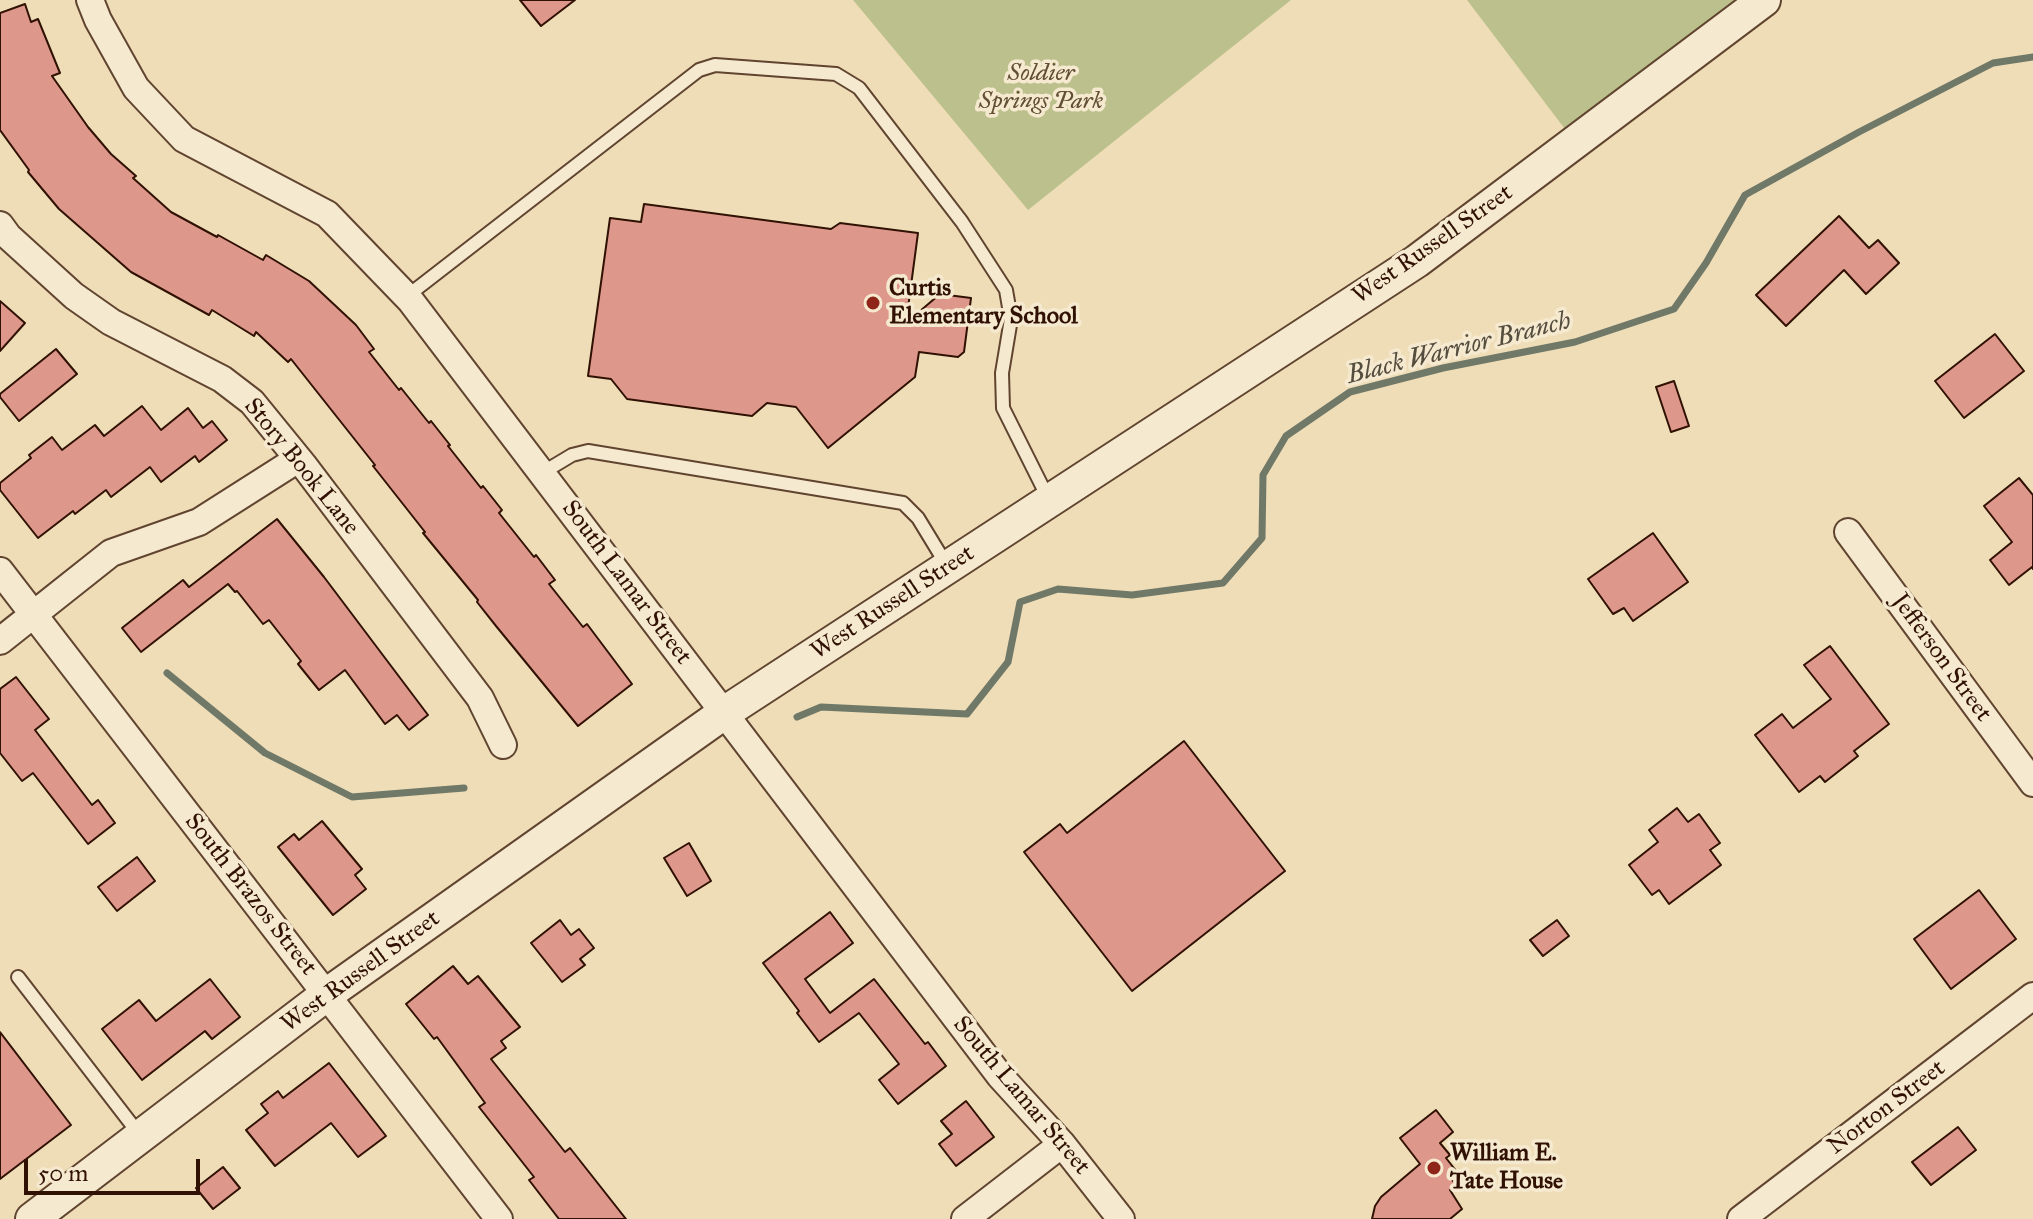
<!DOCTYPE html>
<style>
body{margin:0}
#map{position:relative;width:2033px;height:1219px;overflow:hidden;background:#efddb7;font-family:"IM FELL Great Primer",serif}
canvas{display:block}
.scale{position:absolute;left:24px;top:1159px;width:176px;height:36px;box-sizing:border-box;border:4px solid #301103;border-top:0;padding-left:10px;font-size:24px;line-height:28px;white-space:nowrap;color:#301103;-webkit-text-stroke:6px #f5e9d0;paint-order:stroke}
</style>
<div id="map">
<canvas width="2033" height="1219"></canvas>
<div class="scale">50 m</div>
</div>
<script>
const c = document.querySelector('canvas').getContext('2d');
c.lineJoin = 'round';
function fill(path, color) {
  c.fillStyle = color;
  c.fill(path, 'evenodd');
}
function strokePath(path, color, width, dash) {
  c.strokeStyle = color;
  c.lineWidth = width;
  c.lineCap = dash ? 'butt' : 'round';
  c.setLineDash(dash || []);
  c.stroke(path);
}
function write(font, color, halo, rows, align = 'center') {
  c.font = font + ' "IM FELL Great Primer",serif';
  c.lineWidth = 7;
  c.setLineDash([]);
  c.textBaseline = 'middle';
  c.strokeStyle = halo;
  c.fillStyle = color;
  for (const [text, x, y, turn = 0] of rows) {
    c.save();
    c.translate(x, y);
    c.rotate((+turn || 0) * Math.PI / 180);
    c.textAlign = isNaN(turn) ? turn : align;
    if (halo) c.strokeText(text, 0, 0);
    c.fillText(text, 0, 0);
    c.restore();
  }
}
const green = new Path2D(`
 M 853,0 L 1291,0 L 1028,210 Z
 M 1467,0 L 1738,0 L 1568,133 Z`);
const stream = new Path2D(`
 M 167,673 L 265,753 L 352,797 L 464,788
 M 797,717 L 821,707 L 967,714 L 1008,662 L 1020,602 L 1058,589 L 1132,595 L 1223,583 L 1262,538 L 1263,475 L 1286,436 L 1350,392 L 1443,368 L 1575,342 L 1674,309 L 1706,263 L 1745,195 L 1859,132 L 1993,63 L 2033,57`);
const building = new Path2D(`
 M 520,0 L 575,0 L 541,26 Z
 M 25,4 L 31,22 L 38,19 L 60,73 L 52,76 L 88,127 L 111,154 L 136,176 L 133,178 L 171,212 L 217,237 L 218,235 L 263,260 L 266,255 L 309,281 L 356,325 L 374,349 L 369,352 L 399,390 L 401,388 L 429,423 L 431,421 L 450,445 L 448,446 L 481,488 L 483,486 L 502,510 L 499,513 L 534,557 L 536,555 L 555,580 L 549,584 L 583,627 L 587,624 L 632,684 L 578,726 L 496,626 L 477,602 L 478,600 L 423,533 L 425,532 L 373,466 L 375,465 L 291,359 L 288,362 L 256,332 L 254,336 L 212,310 L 209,315 L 131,272 L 59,209 L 28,172 L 29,170 L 0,130 L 0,13 Z
 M 644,204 L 831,229 L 840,223 L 918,233 L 906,323 L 940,294 L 971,298 L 964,352 L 958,357 L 919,352 L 915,377 L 828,448 L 796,407 L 767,403 L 752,416 L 627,399 L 611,379 L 588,376 L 610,218 L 641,222 Z
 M 1839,216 L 1869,248 L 1878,240 L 1899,263 L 1866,294 L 1844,270 L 1786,326 L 1756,295 Z
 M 0,301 L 25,323 L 0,351 Z
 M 1995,334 L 2024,371 L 1964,418 L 1935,381 Z
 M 56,349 L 77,374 L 19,421 L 0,397 L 0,394 Z
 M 1674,381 L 1689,426 L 1671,432 L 1656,387 Z
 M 142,406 L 161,430 L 188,408 L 203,428 L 212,421 L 227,440 L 199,462 L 195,456 L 161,482 L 150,467 L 111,497 L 106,490 L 75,514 L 73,511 L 38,538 L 0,490 L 0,483 L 31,458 L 29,455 L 52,437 L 62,450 L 95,425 L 104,436 Z
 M 2019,478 L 2033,495 L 2033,569 L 2032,567 L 2009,585 L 1990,560 L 2012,542 L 1984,506 Z
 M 277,519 L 324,577 L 428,715 L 409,730 L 397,715 L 385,724 L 345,670 L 319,690 L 298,664 L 301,661 L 269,620 L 263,624 L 237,591 L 235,592 L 228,584 L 141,652 L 122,628 L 183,580 L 189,587 Z
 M 1653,533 L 1688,582 L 1633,621 L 1624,608 L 1613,614 L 1588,579 Z
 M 1830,646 L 1889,724 L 1854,751 L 1858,756 L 1825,782 L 1820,776 L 1799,792 L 1755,735 L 1782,714 L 1793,728 L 1831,699 L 1804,665 Z
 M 16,677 L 49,719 L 35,730 L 92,805 L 98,800 L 115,823 L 88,844 L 33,773 L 22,781 L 0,753 L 0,689 Z
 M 1184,741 L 1285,871 L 1132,991 L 1024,852 L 1060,824 L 1067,833 Z
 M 1677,808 L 1688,822 L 1699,814 L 1720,843 L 1710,850 L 1721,865 L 1669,904 L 1659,890 L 1652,895 L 1629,865 L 1658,842 L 1649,830 Z
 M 322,821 L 362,869 L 355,875 L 366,889 L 333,915 L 278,847 L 294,834 L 299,840 Z
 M 689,843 L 711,881 L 687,896 L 664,858 Z
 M 137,857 L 155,881 L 117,911 L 98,887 Z
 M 1979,890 L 2016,939 L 1951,989 L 1914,939 Z
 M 830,912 L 853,943 L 805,979 L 830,1013 L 874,979 L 925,1044 L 928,1042 L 946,1066 L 898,1104 L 879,1080 L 899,1064 L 859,1013 L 819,1042 L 797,1013 L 799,1011 L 763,963 Z
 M 560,920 L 571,935 L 579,929 L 594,948 L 580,959 L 585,965 L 562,982 L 531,943 Z
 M 1557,920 L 1569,936 L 1543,956 L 1530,940 Z
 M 453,966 L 468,984 L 478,976 L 520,1027 L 501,1041 L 506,1048 L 491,1059 L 565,1152 L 570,1148 L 626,1219 L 559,1219 L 529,1180 L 534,1177 L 479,1107 L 485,1103 L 437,1037 L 434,1039 L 406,1004 Z
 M 210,979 L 240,1017 L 212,1039 L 205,1031 L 142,1080 L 102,1029 L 139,1000 L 156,1021 Z
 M 0,1032 L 71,1125 L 0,1179 Z
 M 329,1063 L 386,1136 L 358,1157 L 331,1123 L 275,1166 L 246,1130 L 268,1113 L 261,1104 L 278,1091 L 283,1098 Z
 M 966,1101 L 994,1137 L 956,1166 L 939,1144 L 952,1134 L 941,1121 Z
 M 1436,1110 L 1453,1132 L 1440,1143 L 1450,1155 L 1446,1158 L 1457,1172 L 1450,1177 L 1456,1185 L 1450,1190 L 1462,1209 L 1450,1219 L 1372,1219 L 1375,1206 L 1381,1197 L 1420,1164 L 1400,1138 Z
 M 1958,1127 L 1976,1150 L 1931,1185 L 1912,1162 Z
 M 223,1167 L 240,1188 L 213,1209 L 196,1188 Z`);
const service = new Path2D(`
 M 406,297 L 699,70 L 715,65 L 836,74 L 859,88 L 962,222 L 1006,290 L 1011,319 L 1002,373 L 1003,408 L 1049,500
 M 542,473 L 572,455 L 588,451 L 903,503 L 918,518 L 946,564
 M 18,977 L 139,1134`);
const minor = new Path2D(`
 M 90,0 L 98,20 L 136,88 L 184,139 L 327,214 L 410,300 L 1000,1076 L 1062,1144 L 1121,1219
 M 0,225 L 8,236 L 74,296 L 111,322 L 222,379 L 252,402 L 305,467 L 480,698 L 503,745
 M 1848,532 L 2033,783
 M 0,571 L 499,1219
 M 0,641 L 111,553 L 199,522 L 298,459
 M 965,1219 L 1062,1144
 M 1741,1219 L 2033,996`);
const tertiary = new Path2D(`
 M 32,1219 L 326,995 L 724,713 L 1417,261 L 1764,0`);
const markers = [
 [873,303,8,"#8f2418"],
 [1434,1168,8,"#8f2418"]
];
const parkNames = [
 ["Soldier",1041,74],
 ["Springs Park",1041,102]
];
const streetNames = [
 ["West Russell Street",1433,245,-35],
 ["Story Book Lane",301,467,51],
 ["South Lamar Street",626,583,53],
 ["West Russell Street",893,603,-33],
 ["Jefferson Street",1941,658,54],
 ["South Brazos Street",250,895,52],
 ["West Russell Street",361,972,-36],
 ["South Lamar Street",1021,1096,50],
 ["Norton Street",1887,1108,-37]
];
const poiNames = [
 ["Curtis",889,289],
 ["Elementary School",889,317],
 ["William E.",1450,1154],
 ["Tate House",1450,1182]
];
const waterNames = [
 ["Black Warrior Branch",1459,349,-14]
];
fill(green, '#bcc08c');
strokePath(stream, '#707868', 7);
fill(building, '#de988b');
strokePath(building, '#301103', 2);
strokePath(service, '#604430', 16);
strokePath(minor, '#604430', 30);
strokePath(tertiary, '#604430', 36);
strokePath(service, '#f5e9d0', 12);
strokePath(minor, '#f5e9d0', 26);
strokePath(tertiary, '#f5e9d0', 32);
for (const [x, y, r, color] of markers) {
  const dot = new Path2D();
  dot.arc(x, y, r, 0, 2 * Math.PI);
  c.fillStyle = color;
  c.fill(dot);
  strokePath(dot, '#f5e9d0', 3);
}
write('italic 24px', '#614e33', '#f5e9d0', parkNames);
write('24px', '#301103', '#f5e9d0', streetNames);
write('bold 24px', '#301103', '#f5e9d0', poiNames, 'left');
write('italic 26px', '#554d3e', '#f5e9d0', waterNames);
</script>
